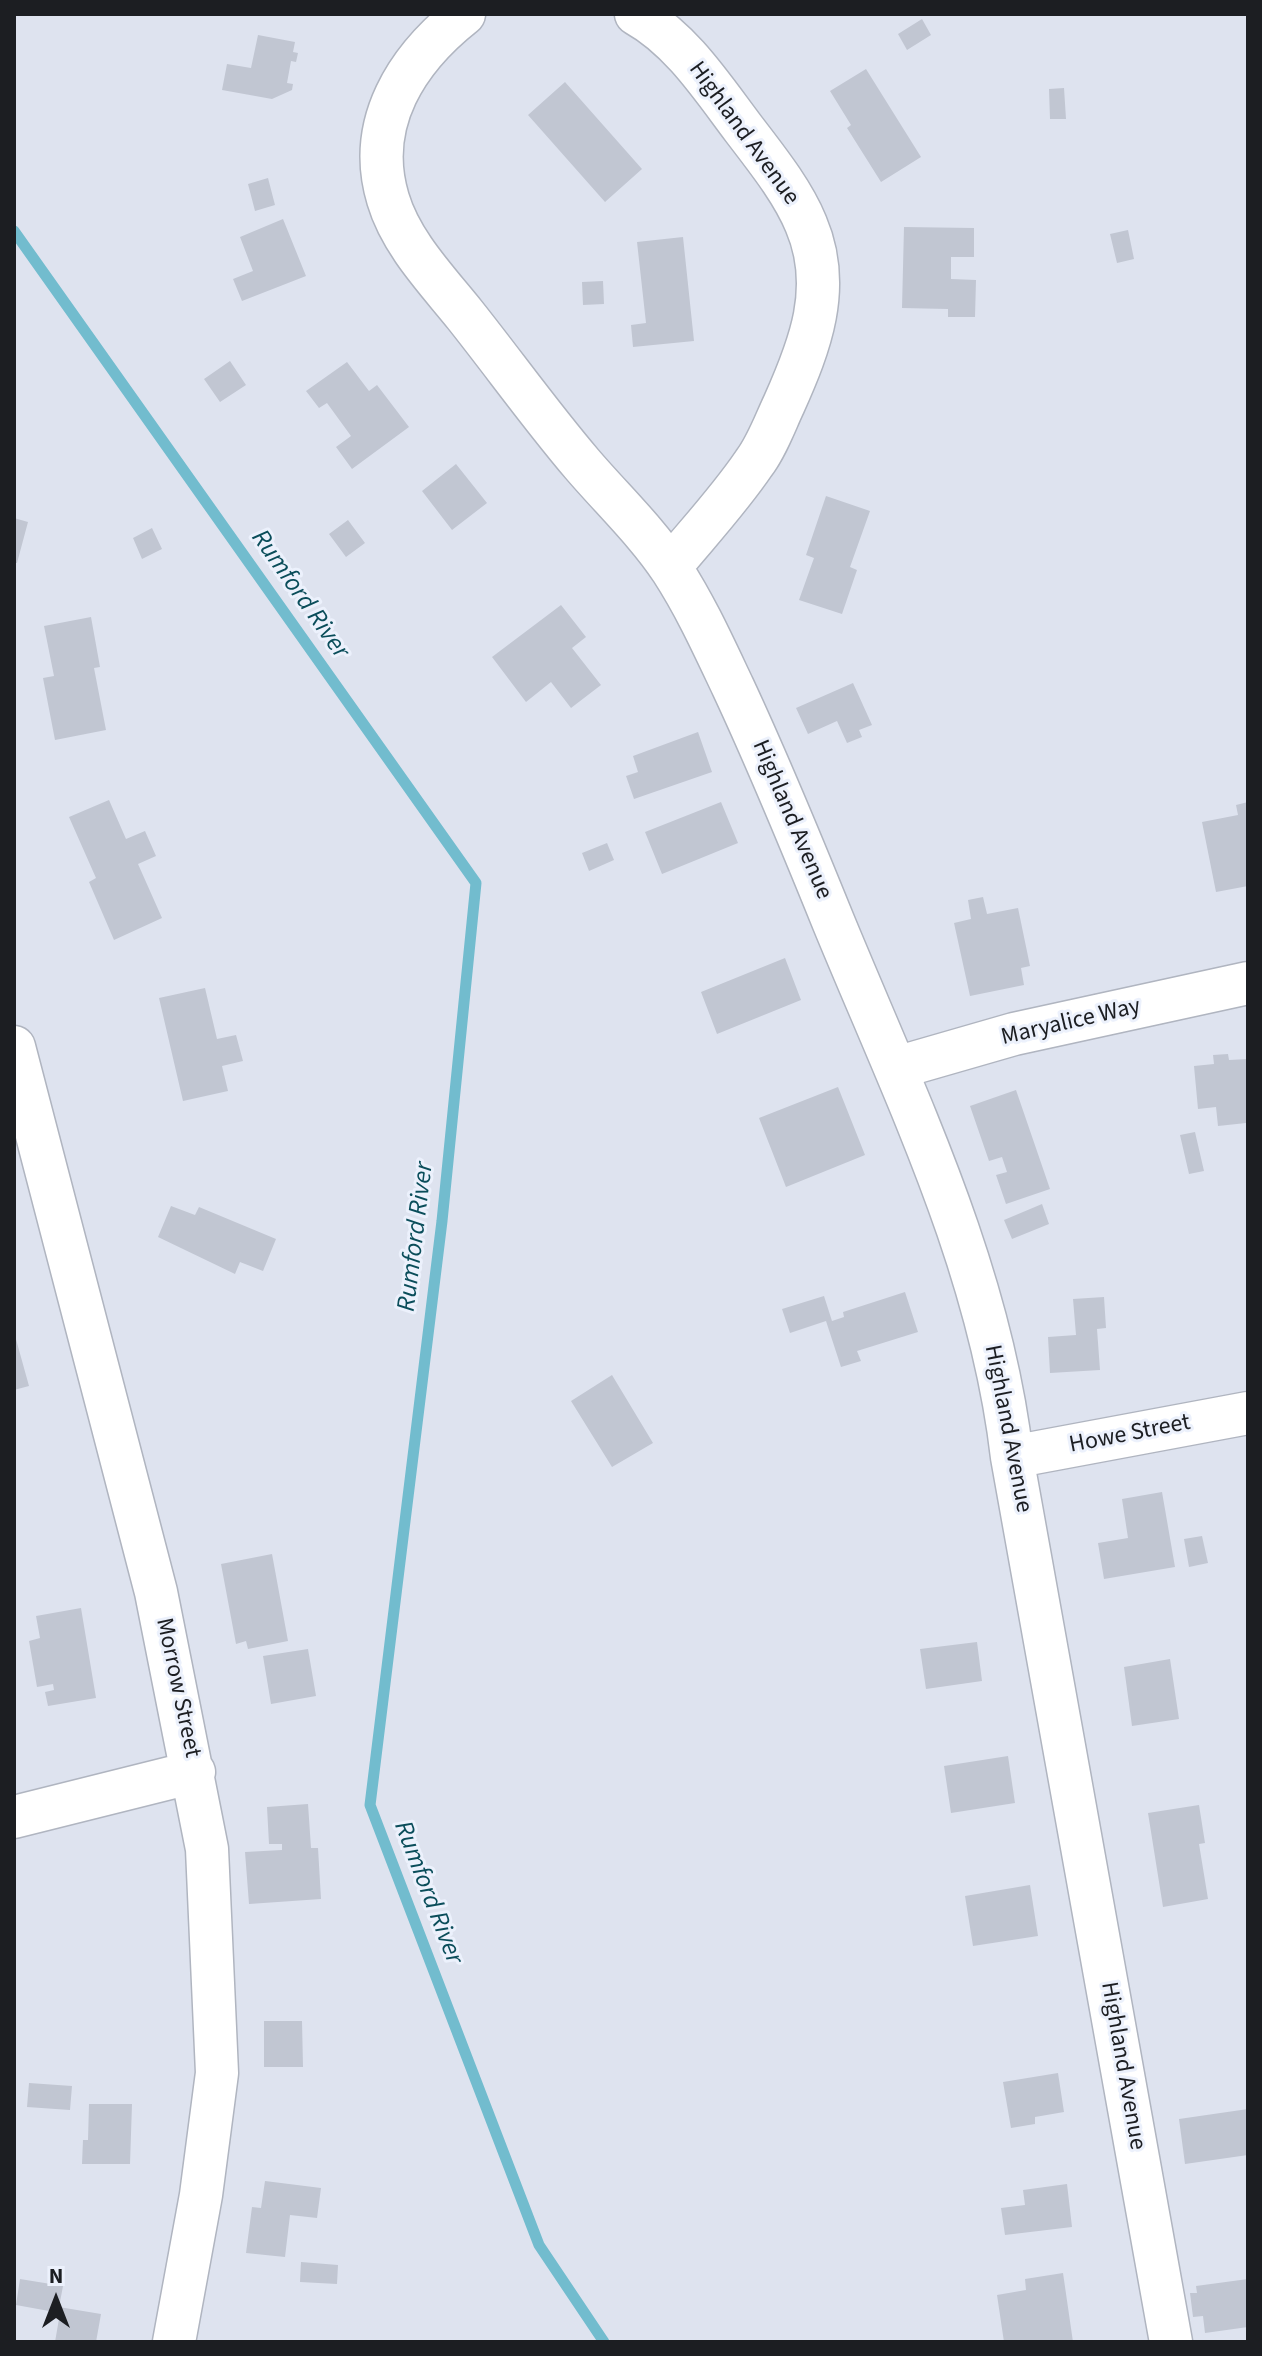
<!DOCTYPE html>
<style>
body{margin:0}
#map{position:relative;width:1262px;height:2356px;overflow:hidden;background:#dee3ef;font-family:"Source Sans 3",sans-serif}
canvas{display:block}
.frame{position:absolute;inset:0;border:16px solid #1c1e22;pointer-events:none}
.north{position:absolute;left:16px;top:2260px;width:80px;height:80px;-webkit-text-stroke:6px #ecf1fc;paint-order:stroke;rotate:0deg;font-size:22px;font-weight:700;line-height:32px;text-align:center;color:#1c1e22}
.north::after{content:'';display:block;margin:auto;width:28px;height:36px;background:#1c1e22;clip-path:polygon(50% 0,100% 100%,50% 72%,0 100%)}
</style>
<div id="map">
<canvas width="1262" height="2356"></canvas>
<div class="frame"></div>
<div class="north">N</div>
</div>
<script>
const c = document.querySelector('canvas').getContext('2d');
c.lineJoin = 'round';
function strokePath(path, color, width, dash) {
  c.strokeStyle = color;
  c.lineWidth = width;
  c.lineCap = dash ? 'butt' : 'round';
  c.setLineDash(dash || []);
  c.stroke(path);
}
function fill(path, color) {
  c.fillStyle = color;
  c.fill(path, 'evenodd');
}
function write(font, color, halo, rows, align = 'center') {
  c.font = font + ' "Source Sans 3",sans-serif';
  c.lineWidth = 6;
  c.setLineDash([]);
  c.textBaseline = 'middle';
  c.strokeStyle = halo;
  c.fillStyle = color;
  for (const [text, x, y, turn = 0] of rows) {
    c.save();
    c.translate(x, y);
    c.rotate((+turn || 0) * Math.PI / 180);
    c.textAlign = isNaN(turn) ? turn : align;
    if (halo) c.strokeText(text, 0, 0);
    c.fillText(text, 0, 0);
    c.restore();
  }
}
const stream = new Path2D(`
 M 14,231 L 476,883 L 442,1221 L 370,1805 L 539,2245 L 604,2342`);
const building = new Path2D(`
 M 922,19 L 931,35 L 907,50 L 898,34 Z
 M 258,35 L 295,42 L 293,52 L 298,53 L 296,62 L 291,61 L 287,83 L 293,84 L 292,90 L 272,99 L 222,90 L 227,64 L 251,68 Z
 M 866,69 L 921,157 L 881,182 L 847,128 L 851,125 L 830,91 Z
 M 565,82 L 642,169 L 605,202 L 528,115 Z
 M 1064,88 L 1066,119 L 1050,119 L 1049,89 Z
 M 268,178 L 275,205 L 255,211 L 248,184 Z
 M 283,219 L 306,276 L 242,301 L 233,279 L 253,271 L 240,237 Z
 M 904,227 L 974,228 L 974,257 L 951,257 L 951,279 L 976,280 L 975,317 L 948,317 L 948,309 L 902,308 Z
 M 1128,230 L 1134,259 L 1117,263 L 1110,234 Z
 M 683,237 L 694,341 L 633,347 L 631,325 L 646,323 L 637,242 Z
 M 603,281 L 604,304 L 583,305 L 582,282 Z
 M 230,361 L 246,385 L 220,402 L 204,379 Z
 M 347,362 L 369,391 L 377,385 L 409,427 L 352,469 L 336,447 L 351,436 L 327,403 L 319,408 L 306,391 Z
 M 456,464 L 487,503 L 452,530 L 422,491 Z
 M 826,496 L 870,511 L 850,567 L 857,570 L 842,614 L 799,600 L 814,558 L 806,555 Z
 M 14,518 L 28,522 L 17,563 L 14,563 Z
 M 348,520 L 365,543 L 346,557 L 329,534 Z
 M 152,528 L 162,549 L 142,559 L 133,538 Z
 M 561,605 L 586,637 L 572,648 L 601,685 L 571,708 L 551,682 L 526,702 L 492,657 Z
 M 91,617 L 100,667 L 94,668 L 106,730 L 55,740 L 43,678 L 54,676 L 44,626 Z
 M 853,683 L 872,725 L 859,730 L 862,737 L 847,743 L 837,721 L 808,734 L 796,708 Z
 M 698,732 L 712,772 L 634,799 L 626,776 L 638,772 L 633,756 Z
 M 109,800 L 126,839 L 145,831 L 156,856 L 138,864 L 162,918 L 114,940 L 89,882 L 96,878 L 69,817 Z
 M 721,802 L 738,843 L 662,874 L 645,832 Z
 M 1248,802 L 1248,886 L 1216,892 L 1202,822 L 1238,815 L 1236,805 Z
 M 607,843 L 614,860 L 589,871 L 582,853 Z
 M 983,897 L 987,914 L 1018,908 L 1030,966 L 1021,968 L 1024,985 L 970,996 L 954,923 L 971,919 L 968,900 Z
 M 785,958 L 801,1000 L 717,1034 L 701,992 Z
 M 205,988 L 217,1039 L 236,1035 L 243,1061 L 222,1066 L 228,1091 L 183,1101 L 159,998 Z
 M 1228,1054 L 1229,1060 L 1248,1059 L 1246,1123 L 1218,1126 L 1216,1107 L 1198,1109 L 1194,1066 L 1214,1064 L 1213,1055 Z
 M 838,1087 L 865,1155 L 786,1187 L 759,1118 Z
 M 1016,1090 L 1050,1189 L 1006,1204 L 996,1175 L 1007,1172 L 1002,1157 L 989,1161 L 970,1106 Z
 M 1195,1132 L 1204,1171 L 1189,1174 L 1180,1135 Z
 M 1042,1204 L 1049,1224 L 1012,1239 L 1004,1220 Z
 M 171,1206 L 195,1215 L 199,1207 L 276,1239 L 263,1271 L 240,1262 L 235,1274 L 158,1237 Z
 M 905,1292 L 918,1332 L 857,1351 L 861,1361 L 841,1367 L 826,1321 L 790,1333 L 782,1309 L 824,1296 L 832,1321 L 844,1317 L 843,1312 Z
 M 1104,1297 L 1106,1328 L 1097,1329 L 1100,1370 L 1050,1373 L 1048,1337 L 1076,1335 L 1073,1299 Z
 M 14,1332 L 29,1386 L 14,1390 Z
 M 612,1375 L 653,1443 L 612,1467 L 571,1401 Z
 M 1162,1492 L 1175,1567 L 1104,1579 L 1098,1543 L 1128,1538 L 1122,1499 Z
 M 1202,1536 L 1208,1563 L 1189,1567 L 1184,1539 Z
 M 272,1554 L 288,1641 L 248,1649 L 246,1641 L 236,1644 L 221,1564 Z
 M 81,1608 L 96,1698 L 48,1706 L 45,1692 L 54,1690 L 53,1684 L 37,1687 L 29,1641 L 40,1638 L 36,1616 Z
 M 977,1642 L 982,1681 L 926,1689 L 920,1649 Z
 M 308,1649 L 316,1696 L 271,1704 L 263,1656 Z
 M 1170,1659 L 1179,1719 L 1132,1726 L 1124,1667 Z
 M 1008,1756 L 1015,1803 L 951,1813 L 944,1766 Z
 M 308,1804 L 311,1848 L 318,1848 L 321,1899 L 249,1904 L 245,1852 L 282,1850 L 282,1844 L 269,1844 L 267,1807 Z
 M 1199,1805 L 1205,1843 L 1199,1844 L 1208,1899 L 1163,1907 L 1148,1813 Z
 M 1030,1885 L 1038,1936 L 973,1946 L 965,1896 Z
 M 264,2021 L 302,2021 L 303,2067 L 264,2067 Z
 M 1058,2073 L 1064,2112 L 1035,2117 L 1035,2124 L 1011,2128 L 1003,2082 Z
 M 29,2083 L 72,2086 L 70,2110 L 27,2107 Z
 M 89,2104 L 132,2104 L 130,2164 L 82,2164 L 83,2140 L 88,2140 Z
 M 1248,2109 L 1248,2155 L 1185,2164 L 1179,2119 Z
 M 265,2181 L 321,2188 L 317,2218 L 290,2215 L 285,2257 L 246,2253 L 252,2207 L 261,2208 Z
 M 1067,2184 L 1072,2227 L 1005,2235 L 1001,2208 L 1025,2205 L 1023,2190 Z
 M 301,2262 L 338,2265 L 337,2284 L 300,2282 Z
 M 1063,2273 L 1073,2342 L 1004,2342 L 997,2295 L 1026,2290 L 1025,2279 Z
 M 20,2279 L 63,2286 L 59,2307 L 101,2314 L 96,2342 L 55,2342 L 60,2313 L 16,2305 Z
 M 1248,2279 L 1248,2327 L 1205,2333 L 1203,2316 L 1193,2317 L 1190,2293 L 1197,2293 L 1196,2286 Z`);
const street = new Path2D(`
 M 464,14 C 407,59 365,123 388,199 C 401,243 436,279 465,315 C 504,364 541,416 582,464 C 611,498 647,532 672,570 C 696,607 714,647 733,687 C 769,764 801,842 833,921 C 905,1096 990,1267 1012,1457 L 1171,2342
 M 636,14 C 681,39 712,87 743,128 C 765,157 792,190 806,224 C 833,287 810,346 784,404 C 775,423 767,446 754,463 C 729,500 698,533 670,567
 M 14,1047 L 156,1592 L 207,1849 L 217,2073 L 201,2195 L 174,2342
 M 896,1068 L 1014,1034 L 1248,983
 M 1012,1457 L 1248,1413
 M 14,1817 L 194,1772`);
const streetNames = [
 ["Highland Avenue",743,134,54],
 ["Highland Avenue",791,820,67],
 ["Maryalice Way",1071,1023,-13],
 ["Highland Avenue",1007,1429,79],
 ["Howe Street",1130,1435,-11],
 ["Morrow Street",177,1688,78],
 ["Highland Avenue",1122,2066,80]
];
const waterNames = [
 ["Rumford River",299,595,55],
 ["Rumford River",417,1237,-83],
 ["Rumford River",427,1893,69]
];
strokePath(stream, '#72bcce', 11);
fill(building, '#c1c6d2');
strokePath(street, '#b0b5c0', 45);
strokePath(street, '#fff', 42);
write('24px', '#1c1e22', '#ecf1fc', streetNames);
write('italic 26px', '#0a4d5a', '#ecf1fc', waterNames);
</script>
